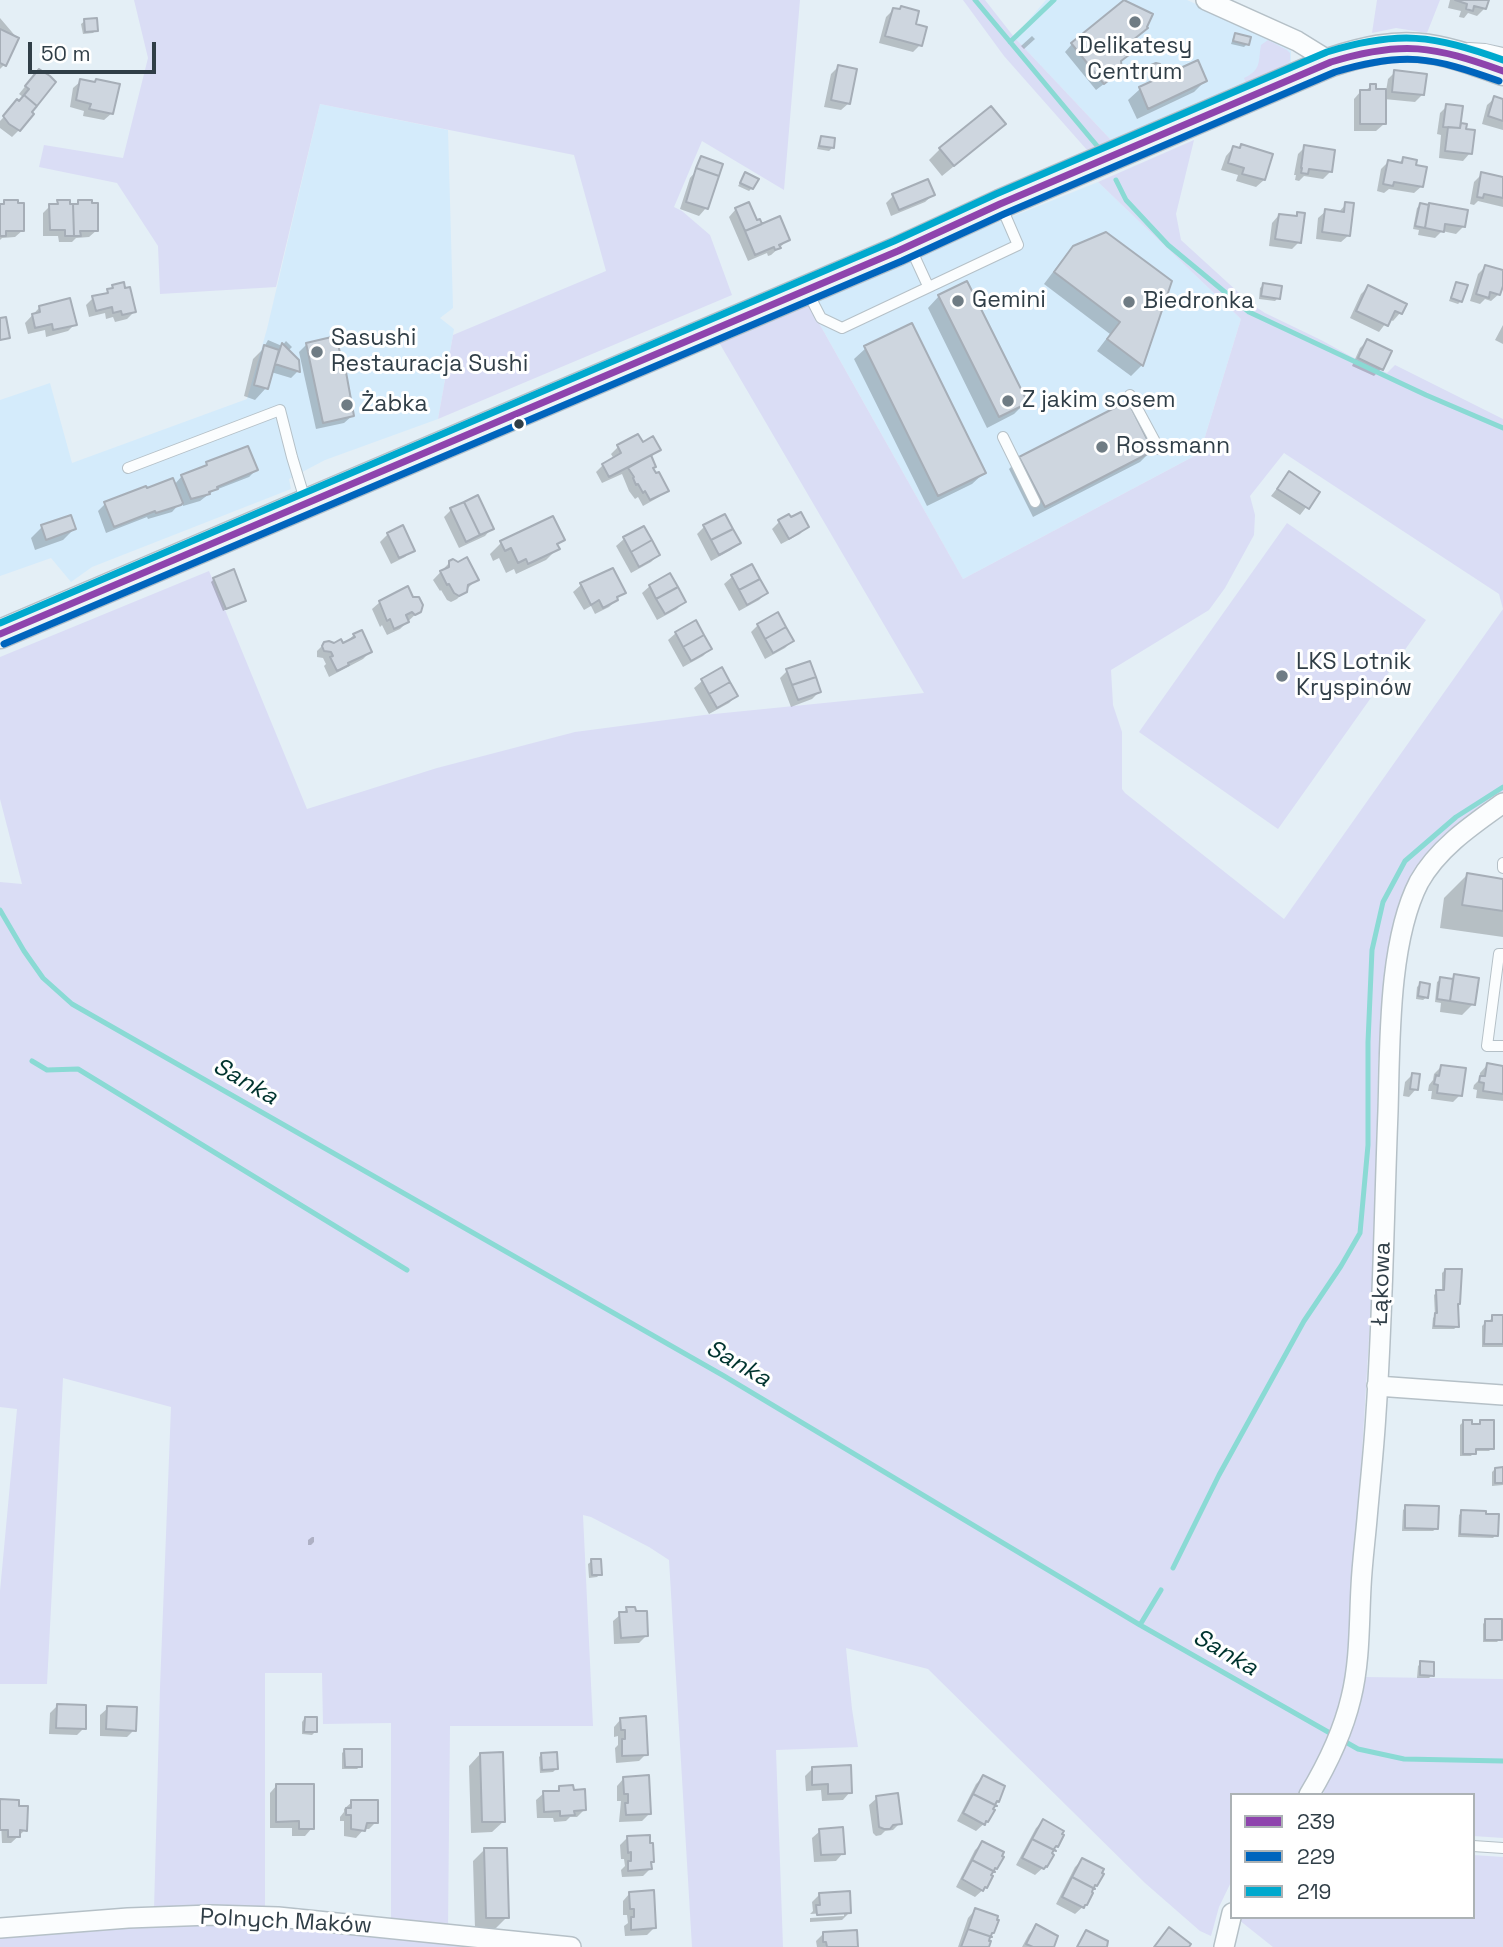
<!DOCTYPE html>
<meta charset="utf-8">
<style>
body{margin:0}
#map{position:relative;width:1503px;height:1947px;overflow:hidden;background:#e4eff6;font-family:"Space Grotesk",sans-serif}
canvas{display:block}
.legend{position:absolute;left:1230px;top:1793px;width:245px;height:126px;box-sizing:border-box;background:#fff;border:2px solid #acb2b5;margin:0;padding:9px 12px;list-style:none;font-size:21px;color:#303e47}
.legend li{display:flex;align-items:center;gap:14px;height:35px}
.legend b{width:35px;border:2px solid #acb2b5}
.scale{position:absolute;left:28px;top:42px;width:128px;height:32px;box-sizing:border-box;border:4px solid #303e47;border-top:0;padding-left:9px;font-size:21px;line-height:24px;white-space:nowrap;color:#303e47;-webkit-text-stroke:5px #fff;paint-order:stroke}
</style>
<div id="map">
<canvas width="1503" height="1947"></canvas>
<ul class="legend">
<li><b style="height:9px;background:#8e44ad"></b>239</li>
<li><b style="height:9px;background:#0065bd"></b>229</li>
<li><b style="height:9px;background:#00a9ce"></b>219</li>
</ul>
<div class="scale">50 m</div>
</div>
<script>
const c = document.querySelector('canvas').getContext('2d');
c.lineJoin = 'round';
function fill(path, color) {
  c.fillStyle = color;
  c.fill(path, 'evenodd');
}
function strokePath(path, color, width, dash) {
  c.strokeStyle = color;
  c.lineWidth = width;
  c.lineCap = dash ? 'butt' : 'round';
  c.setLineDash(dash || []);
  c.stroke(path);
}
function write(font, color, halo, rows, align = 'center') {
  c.font = font + ' "Space Grotesk",sans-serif';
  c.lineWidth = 6;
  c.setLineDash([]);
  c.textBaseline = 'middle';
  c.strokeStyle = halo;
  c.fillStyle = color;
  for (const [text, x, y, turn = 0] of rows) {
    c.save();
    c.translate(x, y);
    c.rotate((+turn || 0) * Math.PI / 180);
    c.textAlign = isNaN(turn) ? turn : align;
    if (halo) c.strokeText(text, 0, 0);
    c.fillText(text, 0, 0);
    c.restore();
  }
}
const built = new Path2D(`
 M 1046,0 L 1187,0 L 1225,17 L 1285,47 L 1291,51 L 1291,62 L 1287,67 L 1111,140 L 1014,37 Z
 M 320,104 L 448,130 L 453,308 L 440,318 L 454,329 L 438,419 L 325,460 L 289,479 L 291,489 L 92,567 L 71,582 L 51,558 L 0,576 L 0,400 L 50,383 L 72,463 L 247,399 L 267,329 Z
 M 1098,182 L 1241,319 L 1200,453 L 963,579 L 806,300 Z`);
const green = new Path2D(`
 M 134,0 L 800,0 L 784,190 L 702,141 L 674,207 L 682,211 L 710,235 L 732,295 L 438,419 L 453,335 L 606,271 L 574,155 L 320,104 L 276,287 L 160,294 L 158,246 L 117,183 L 39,167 L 44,145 L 123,158 L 148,58 Z
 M 963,0 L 985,0 L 1014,37 L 1111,140 L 1087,150 L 1004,56 Z
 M 1377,0 L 1440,0 L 1427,33 L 1396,28 L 1372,33 Z
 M 1268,40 L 1287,50 L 1290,53 L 1290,61 L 1285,66 L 1246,83 L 1244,78 C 1262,70 1258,61 1261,45 Z
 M 1194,140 L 1176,214 L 1181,240 L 1250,303 L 1265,313 L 1321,340 L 1352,357 L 1387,373 L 1395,365 L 1503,419 L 1503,797 L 1439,841 L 1420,862 L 1404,893 L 1390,948 L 1378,1063 L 1375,1239 L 1349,1667 L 1340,1713 L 1321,1762 L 1299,1795 L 1232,1795 L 1232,1880 L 1219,1907 L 1211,1936 L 1200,1931 L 1145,1883 L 928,1669 L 846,1648 L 852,1709 L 858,1747 L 776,1750 L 783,1947 L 692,1947 L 669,1560 L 649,1547 L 591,1517 L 583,1515 L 593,1726 L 450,1726 L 448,1928 L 391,1919 L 391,1723 L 323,1724 L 322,1673 L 265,1673 L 265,1909 L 154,1910 L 160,1687 L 171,1407 L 63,1378 L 47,1684 L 0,1684 L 0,1591 L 17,1409 L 0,1407 L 0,882 L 22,884 L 0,799 L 0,657 L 209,571 L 307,809 L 437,768 L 575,732 L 704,715 L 924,693 L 717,339 L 806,300 L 963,579 L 1200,453 L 1241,319 L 1098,182 ZM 1284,453 L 1499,594 L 1503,609 L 1284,919 L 1125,793 L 1122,789 L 1122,732 L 1113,705 L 1111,670 L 1209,610 L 1225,588 L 1254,535 L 1255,515 L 1250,496 Z
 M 1287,523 L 1426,620 L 1278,829 L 1139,732 Z
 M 1365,1677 L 1503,1679 L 1503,1838 L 1473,1836 L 1473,1795 L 1324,1795 L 1324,1789 L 1359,1702 Z
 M 1473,1855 L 1503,1857 L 1503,1947 L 1273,1947 L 1239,1920 L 1240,1917 L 1473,1917 Z
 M 198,1924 L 274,1925 L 469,1944 L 468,1947 L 0,1947 L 0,1936 Z`);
const shadow = new Path2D(`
 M 1450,0 L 1487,0 L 1485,8 L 1477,16 L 1468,13 L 1464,18 L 1459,17 L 1461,11 L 1448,8 Z
 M 893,10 L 914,25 L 920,45 L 913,52 L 879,43 L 886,17 Z
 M 0,18 L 17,38 L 4,65 L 0,69 Z
 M 85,21 L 96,30 L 93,33 L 83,34 L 81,24 Z
 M 1236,35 L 1247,44 L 1244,47 L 1231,44 L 1233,38 Z
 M 1032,36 L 1035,39 L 1024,49 L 1021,46 Z
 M 1072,44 L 1121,49 L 1120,62 L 1113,77 L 1096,90 L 1065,52 Z
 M 838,67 L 849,103 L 841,110 L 824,107 L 831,74 Z
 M 1152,67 L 1164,74 L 1159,80 L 1205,81 L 1194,92 L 1137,119 L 1128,100 L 1140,89 L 1155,82 L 1149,70 Z
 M 1395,72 L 1423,94 L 1415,102 L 1384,99 L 1384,124 L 1376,131 L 1354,131 L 1354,99 L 1361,91 L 1365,91 L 1371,86 L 1375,91 L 1386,91 L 1388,79 Z
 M 32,78 L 30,112 L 19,130 L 12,137 L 0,128 L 0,121 L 23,97 L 19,94 Z
 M 81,81 L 94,84 L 112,113 L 104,120 L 83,116 L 84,111 L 70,107 L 73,88 Z
 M 1495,98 L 1503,101 L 1503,130 L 1482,124 L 1487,105 Z
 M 1447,106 L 1459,125 L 1465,126 L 1470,153 L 1463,161 L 1439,158 L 1441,135 L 1437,134 L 1440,113 Z
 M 992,135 L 942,176 L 929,160 L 940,149 Z
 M 822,138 L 832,148 L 829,151 L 817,149 L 819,141 Z
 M 1305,147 L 1330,172 L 1323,179 L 1304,176 L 1299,181 L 1295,180 L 1296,175 L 1294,175 L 1298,154 Z
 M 1233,148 L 1238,150 L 1264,180 L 1256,187 L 1236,181 L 1238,175 L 1221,170 L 1226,156 Z
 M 701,158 L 706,208 L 699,216 L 680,209 L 690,178 L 696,171 L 695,171 L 698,162 Z
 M 1403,159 L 1414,167 L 1422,186 L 1414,193 L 1389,189 L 1384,193 L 1377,191 L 1381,169 L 1388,162 L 1398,164 Z
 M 1482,174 L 1503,179 L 1503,207 L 1478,201 L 1474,205 L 1470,204 L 1474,182 Z
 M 743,178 L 752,188 L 749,191 L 738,186 Z
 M 933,195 L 925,202 L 891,216 L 886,203 L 893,196 Z
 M 5,202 L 23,230 L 15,237 L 2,238 L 0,240 L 0,206 Z
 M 58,202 L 68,206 L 75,206 L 79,202 L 97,230 L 89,237 L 76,238 L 72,242 L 59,242 L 58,236 L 43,236 L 43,213 L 50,206 L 55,205 Z
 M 1346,204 L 1349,235 L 1341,242 L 1316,239 L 1318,218 L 1326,211 L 1338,213 Z
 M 1420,205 L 1464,226 L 1456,234 L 1442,231 L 1435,238 L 1418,235 L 1419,230 L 1413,229 L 1417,208 Z
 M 736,209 L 761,226 L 788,240 L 771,255 L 768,256 L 767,253 L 748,261 L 729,217 Z
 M 1298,214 L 1299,242 L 1292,249 L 1269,246 L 1272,223 L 1279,215 L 1294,217 Z
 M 1106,234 L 1142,365 L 1131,376 L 1097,351 L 1110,334 L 1044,284 L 1062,260 L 1074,248 Z
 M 1485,267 L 1503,272 L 1503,280 L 1499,294 L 1491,301 L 1485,299 L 1480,304 L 1470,301 L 1478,274 Z
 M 1457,284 L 1461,301 L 1458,304 L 1449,301 L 1454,287 Z
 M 1263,285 L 1278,298 L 1275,301 L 1259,299 L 1260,288 Z
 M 113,287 L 134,312 L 127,319 L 115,322 L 113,317 L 106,319 L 105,313 L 89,317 L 86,305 L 93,298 L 103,296 Z
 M 1368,287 L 1405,304 L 1400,313 L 1393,321 L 1389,319 L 1379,332 L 1350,318 L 1361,294 Z
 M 939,296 L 1025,403 L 1014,414 L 987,428 L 928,308 Z
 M 40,307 L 75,324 L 68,331 L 46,337 L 45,330 L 28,334 L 25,323 Z
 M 1503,325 L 1503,344 L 1495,340 Z
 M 268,340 L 282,346 L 286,341 L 292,347 L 288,351 L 298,371 L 291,378 L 271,372 L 266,388 L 255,400 L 244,396 L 253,359 L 263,349 Z
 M 1367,341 L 1382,368 L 1374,376 L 1352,366 L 1360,348 Z
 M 307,344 L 352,416 L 344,423 L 316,429 L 299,352 Z
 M 866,348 L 984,473 L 972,484 L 927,506 L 854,359 Z
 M 642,444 L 658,450 L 651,457 L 652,469 L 667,490 L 659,497 L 643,506 L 638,497 L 635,499 L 629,491 L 622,474 L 602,483 L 596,472 L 603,465 L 614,459 L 611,454 L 618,447 Z
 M 1151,451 L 1140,462 L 1033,517 L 1009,469 L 1020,458 Z
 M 207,464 L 256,470 L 249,477 L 213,491 L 200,501 L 183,506 L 182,501 L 172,512 L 148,519 L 147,517 L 106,533 L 98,511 L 105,504 L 146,491 L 174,485 L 182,476 L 202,469 Z
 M 1289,473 L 1318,492 L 1300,515 L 1271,496 Z
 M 451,510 L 492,528 L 485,536 L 459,548 L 444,517 Z
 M 724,516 L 738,543 L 731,550 L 711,561 L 697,534 L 704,527 Z
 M 790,519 L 807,526 L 800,534 L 781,544 L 772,529 L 779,522 Z
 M 42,527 L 74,529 L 63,540 L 35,550 L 31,538 Z
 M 643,528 L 658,555 L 651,562 L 631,573 L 616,546 L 624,539 Z
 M 388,534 L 412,550 L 405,557 L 391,564 L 380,542 Z
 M 563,540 L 556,546 L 558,548 L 546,560 L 516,574 L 514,569 L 506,573 L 499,558 L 493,561 L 490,554 L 501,543 Z
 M 450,562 L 476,580 L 457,599 L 451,602 L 447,600 L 441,590 L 440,591 L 433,580 Z
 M 752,566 L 766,593 L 759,600 L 739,611 L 724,584 L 732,577 Z
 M 612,570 L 624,592 L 609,607 L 595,614 L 591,606 L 584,610 L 573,592 L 581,585 Z
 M 214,579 L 244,600 L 223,611 L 211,582 Z
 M 650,586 L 684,601 L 677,609 L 657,620 L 642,593 Z
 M 412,599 L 419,611 L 400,629 L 387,635 L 382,625 L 380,627 L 372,609 L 380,602 Z
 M 758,625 L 792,641 L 785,648 L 765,659 L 751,632 Z
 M 676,633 L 710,649 L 703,656 L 683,667 L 668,640 Z
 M 354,635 L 370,652 L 363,659 L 329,677 L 324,666 L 326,664 L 323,658 L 317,657 L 317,651 L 325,643 L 342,645 Z
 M 722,669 L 736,696 L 729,703 L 709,714 L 694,688 L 702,681 Z
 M 787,671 L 819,692 L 812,699 L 791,707 L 780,678 Z
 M 1467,875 L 1503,880 L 1503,937 L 1440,928 L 1444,898 Z
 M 1455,976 L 1473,1004 L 1462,1015 L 1440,1012 L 1441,1003 L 1435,1002 L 1437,982 L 1441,979 L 1451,980 Z
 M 1420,984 L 1427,997 L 1423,1000 L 1416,999 L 1417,987 Z
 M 1487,1065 L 1503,1068 L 1503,1101 L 1476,1098 L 1477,1090 L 1473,1089 L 1474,1085 L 1479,1080 L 1480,1073 Z
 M 1442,1066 L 1460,1095 L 1453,1102 L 1431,1099 L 1432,1091 L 1428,1091 L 1429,1085 L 1433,1080 L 1434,1074 Z
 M 1412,1075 L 1416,1089 L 1409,1097 L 1403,1096 L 1405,1082 Z
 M 1445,1270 L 1456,1306 L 1458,1326 L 1454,1329 L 1432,1329 L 1433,1318 L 1435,1316 L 1434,1295 L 1437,1292 L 1442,1292 L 1442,1273 Z
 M 1493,1317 L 1503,1323 L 1503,1347 L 1482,1347 L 1482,1326 L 1485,1323 L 1490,1323 L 1490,1320 Z
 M 1463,1422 L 1471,1426 L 1477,1426 L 1481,1422 L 1492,1448 L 1489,1451 L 1475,1451 L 1471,1456 L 1460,1456 L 1460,1425 Z
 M 1495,1469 L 1503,1469 L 1503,1485 L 1492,1486 L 1492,1472 Z
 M 1406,1507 L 1437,1528 L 1433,1531 L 1402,1531 L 1403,1510 Z
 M 1462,1512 L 1496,1535 L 1493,1538 L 1458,1537 L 1459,1515 Z
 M 312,1537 L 314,1537 L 314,1542 L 311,1545 L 308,1545 L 308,1540 Z
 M 592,1561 L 600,1574 L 597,1577 L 589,1578 L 588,1564 Z
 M 627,1609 L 646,1636 L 639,1643 L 614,1644 L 613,1621 Z
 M 1486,1620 L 1500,1639 L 1497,1642 L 1483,1642 L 1483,1624 Z
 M 1421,1663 L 1432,1675 L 1429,1678 L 1417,1678 L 1418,1666 Z
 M 57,1706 L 84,1728 L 77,1735 L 49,1734 L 50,1713 Z
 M 108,1708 L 134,1730 L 127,1737 L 100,1736 L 100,1715 Z
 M 305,1718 L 315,1732 L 312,1735 L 302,1734 L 302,1722 Z
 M 621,1719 L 646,1754 L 639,1761 L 616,1763 L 615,1748 L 618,1745 L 618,1736 L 614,1737 L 614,1727 Z
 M 345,1750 L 361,1766 L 357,1769 L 342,1769 L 342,1753 Z
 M 480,1754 L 504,1821 L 492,1832 L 471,1833 L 469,1766 Z
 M 542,1754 L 556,1769 L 553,1772 L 540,1773 L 539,1757 Z
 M 812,1769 L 850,1792 L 843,1800 L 822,1801 L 821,1790 L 806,1791 L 805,1776 Z
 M 983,1777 L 1003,1787 L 987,1821 L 976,1831 L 957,1821 L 976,1784 Z
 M 624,1778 L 649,1814 L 642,1821 L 619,1822 L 621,1801 L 617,1801 L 617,1786 Z
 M 277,1785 L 312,1828 L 305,1836 L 292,1836 L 292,1828 L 270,1828 L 270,1793 Z
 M 560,1788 L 584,1810 L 577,1817 L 570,1817 L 566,1821 L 554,1822 L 553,1818 L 537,1818 L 536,1800 L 544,1793 L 555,1793 Z
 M 877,1798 L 900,1823 L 893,1830 L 885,1831 L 881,1835 L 876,1836 L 873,1833 L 869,1805 Z
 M 0,1801 L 25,1830 L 11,1843 L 2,1843 Z
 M 352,1802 L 376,1822 L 369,1829 L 364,1829 L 356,1838 L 344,1836 L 344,1821 L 340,1821 L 340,1817 L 344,1812 L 344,1809 Z
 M 1043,1821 L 1056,1846 L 1052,1850 L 1046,1865 L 1035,1875 L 1016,1865 L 1036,1828 Z
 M 820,1831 L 843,1853 L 836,1861 L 814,1862 L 812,1838 Z
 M 627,1838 L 653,1861 L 650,1864 L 650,1869 L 643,1876 L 622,1877 L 621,1870 L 625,1866 L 624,1859 L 621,1859 L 620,1845 Z
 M 982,1843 L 989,1876 L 986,1887 L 975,1897 L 956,1887 L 975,1850 Z
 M 484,1850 L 507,1917 L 496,1928 L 475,1929 L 473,1861 Z
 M 1082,1860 L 1096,1885 L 1091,1889 L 1086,1904 L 1075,1914 L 1056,1904 L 1075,1867 Z
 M 630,1893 L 654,1928 L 647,1935 L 625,1936 L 624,1926 L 628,1923 L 627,1915 L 623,1915 L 623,1901 Z
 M 819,1895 L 849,1913 L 842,1920 L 810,1922 L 810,1918 L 844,1916 L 844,1912 L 810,1914 L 813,1911 L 812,1902 Z
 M 975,1910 L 989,1936 L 987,1947 L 958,1947 L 968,1918 Z
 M 1036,1926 L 1052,1947 L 1022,1947 L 1029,1934 Z
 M 823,1934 L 856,1947 L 817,1947 L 816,1941 Z`);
const stream = new Path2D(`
 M 975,0 L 1098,147
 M 1010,42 L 1054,0
 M 1116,180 L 1126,200 L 1168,245 L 1249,312 L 1426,395 L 1503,428
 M 0,910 L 24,951 L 43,978 L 72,1004 L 724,1376 L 1140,1625 L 1358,1749 L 1404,1759 L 1503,1761
 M 32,1061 L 47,1070 L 78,1069 L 407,1270
 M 1173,1568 L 1219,1475 L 1304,1321 L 1341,1266 L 1360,1233 L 1368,1145 L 1368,1042 L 1372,950 L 1383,902 L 1405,861 L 1456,817 L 1503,787
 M 1140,1625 L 1161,1590`);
const building = new Path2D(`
 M 1124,0 L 1153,14 L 1147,27 L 1148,28 L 1123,48 L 1129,55 L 1121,61 L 1122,70 L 1104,84 L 1071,43 Z
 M 1455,0 L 1489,0 L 1486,9 L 1474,6 L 1473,11 L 1466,9 L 1467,4 Z
 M 901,6 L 919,11 L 916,24 L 927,27 L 922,46 L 885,36 L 893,8 L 900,9 Z
 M 97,18 L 98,31 L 85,32 L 84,19 Z
 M 0,29 L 19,38 L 6,66 L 0,63 Z
 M 1235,33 L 1251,37 L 1249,45 L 1233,41 Z
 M 1198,60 L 1207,81 L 1148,109 L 1139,87 Z
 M 1156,63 L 1160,64 L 1166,74 L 1157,78 L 1151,65 Z
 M 838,65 L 857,69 L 850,104 L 831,100 Z
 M 39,69 L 50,76 L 56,82 L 37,106 L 24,95 L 29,89 L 25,86 Z
 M 1394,70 L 1427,74 L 1424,95 L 1392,92 Z
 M 80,79 L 95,82 L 96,79 L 120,84 L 113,114 L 89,109 L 91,104 L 76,100 Z
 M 1370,84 L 1376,84 L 1376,89 L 1386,89 L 1386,124 L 1360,124 L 1360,90 L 1370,90 Z
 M 24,95 L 37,106 L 32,112 L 34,114 L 20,131 L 9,124 L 3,116 L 17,99 L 19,101 Z
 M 1494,96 L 1503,99 L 1503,121 L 1488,116 Z
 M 1446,104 L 1463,106 L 1460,128 L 1443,127 Z
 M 991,106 L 1006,124 L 954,166 L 939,148 Z
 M 1461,123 L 1467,124 L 1466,129 L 1475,130 L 1472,154 L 1445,151 L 1448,127 L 1460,128 Z
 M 821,136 L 835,138 L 834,148 L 819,146 Z
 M 1241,144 L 1273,154 L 1265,180 L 1242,174 L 1244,168 L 1228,163 L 1233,146 L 1240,148 Z
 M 1304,145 L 1335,150 L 1332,172 L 1309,169 L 1308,174 L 1301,173 L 1302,168 L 1301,168 Z
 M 701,156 L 723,164 L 719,176 L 696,168 Z
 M 1403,157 L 1417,160 L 1416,165 L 1427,167 L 1423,187 L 1394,182 L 1393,186 L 1383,184 L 1388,160 L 1402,163 Z
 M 696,168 L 719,176 L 708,209 L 686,202 Z
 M 745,172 L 759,179 L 753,189 L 740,183 Z
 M 1481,172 L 1503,177 L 1503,198 L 1484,194 L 1483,198 L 1477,197 Z
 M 928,179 L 935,195 L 899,210 L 892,194 Z
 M 4,200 L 18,200 L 18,203 L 24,203 L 24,231 L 6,231 L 6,236 L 0,236 L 0,204 L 4,204 Z
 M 57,200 L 70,200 L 70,204 L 73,204 L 74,236 L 65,236 L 65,230 L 50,230 L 49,204 L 58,204 Z
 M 78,200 L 92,200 L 92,203 L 98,203 L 98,231 L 80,231 L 81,236 L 74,236 L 73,204 L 78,204 Z
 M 749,202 L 757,220 L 760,219 L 762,224 L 745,231 L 735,208 Z
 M 1345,202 L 1354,203 L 1350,236 L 1322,232 L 1325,209 L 1344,212 Z
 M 1420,203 L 1429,205 L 1425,228 L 1415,226 Z
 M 1429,203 L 1468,210 L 1465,227 L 1445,224 L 1444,232 L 1425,228 Z
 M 1297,212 L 1305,213 L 1301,243 L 1275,239 L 1279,214 L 1297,216 Z
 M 780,216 L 790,240 L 779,245 L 781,248 L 775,250 L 774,247 L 755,255 L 745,231 Z
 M 1106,232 L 1172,281 L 1143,366 L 1107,339 L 1120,322 L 1054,272 L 1073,246 Z
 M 1485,265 L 1503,270 L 1503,286 L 1500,295 L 1490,292 L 1489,298 L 1476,294 Z
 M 967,281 L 1028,403 L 999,417 L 938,295 Z
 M 124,282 L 125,288 L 130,287 L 136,312 L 122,315 L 121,311 L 113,313 L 112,307 L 96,311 L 92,296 L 108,293 L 107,289 L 113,288 L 112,285 Z
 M 1456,282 L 1468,285 L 1462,302 L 1451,298 Z
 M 1263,283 L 1282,286 L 1280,299 L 1261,296 Z
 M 1368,285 L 1407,304 L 1402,314 L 1395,311 L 1388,326 L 1356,311 Z
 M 70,298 L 77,325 L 53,330 L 52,324 L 35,328 L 32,314 L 40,312 L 39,306 Z
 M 6,317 L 10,338 L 0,340 L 0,318 Z
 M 912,323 L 986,473 L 938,496 L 864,346 Z
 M 336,336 L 342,361 L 344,361 L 354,416 L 323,423 L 306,343 Z
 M 1367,339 L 1392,351 L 1383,370 L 1358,358 Z
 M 282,343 L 299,360 L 300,372 L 275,364 Z
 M 264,345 L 279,350 L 268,389 L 254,385 Z
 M 1128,401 L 1153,451 L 1045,507 L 1019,457 Z
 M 638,434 L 643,442 L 653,436 L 661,450 L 609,477 L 602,464 L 621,453 L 617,445 Z
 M 248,446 L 258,470 L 217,487 L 218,489 L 209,492 L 210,494 L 191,499 L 181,475 L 207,465 L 206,462 Z
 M 651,455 L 656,467 L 653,468 L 656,473 L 659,472 L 669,491 L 650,500 L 645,491 L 643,493 L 638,484 L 636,485 L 633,478 L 634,477 L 628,468 Z
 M 1289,471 L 1320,492 L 1309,509 L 1277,489 Z
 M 173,478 L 183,503 L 181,505 L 156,513 L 155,511 L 114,527 L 104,502 L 146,486 L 147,488 Z
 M 478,495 L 494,529 L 480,535 L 464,502 Z
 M 464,502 L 480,535 L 466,542 L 450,508 Z
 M 801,512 L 809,527 L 789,539 L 778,520 L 789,514 L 791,517 Z
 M 725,514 L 733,529 L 711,540 L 703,525 Z
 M 71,515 L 76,529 L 46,540 L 41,525 Z
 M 553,516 L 565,540 L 557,544 L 560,549 L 528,564 L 526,559 L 518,563 L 511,548 L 505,551 L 500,541 Z
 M 403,525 L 415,551 L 399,558 L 387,533 Z
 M 644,526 L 652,540 L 631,552 L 623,537 Z
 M 733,529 L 741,543 L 719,555 L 711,540 Z
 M 652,540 L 660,555 L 639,567 L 631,552 Z
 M 467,557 L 479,580 L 468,585 L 467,592 L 459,596 L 454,593 L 449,584 L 447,585 L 440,571 L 449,567 L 449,561 L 453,559 L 458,562 Z
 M 752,564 L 760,579 L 739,590 L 731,575 Z
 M 613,568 L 626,593 L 617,597 L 618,600 L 603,608 L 599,600 L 591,605 L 580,583 Z
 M 234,569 L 246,601 L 226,609 L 213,578 Z
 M 670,573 L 678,587 L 656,599 L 649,585 Z
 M 760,579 L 768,593 L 747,605 L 739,590 Z
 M 408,586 L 413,597 L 419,597 L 423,605 L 421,612 L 415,615 L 412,612 L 406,615 L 409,622 L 394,629 L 390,619 L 387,621 L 379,601 Z
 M 678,587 L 686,602 L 665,614 L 656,599 Z
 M 778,612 L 786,627 L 765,639 L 757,624 Z
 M 696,620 L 704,635 L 683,647 L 675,632 Z
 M 786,627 L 794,641 L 773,653 L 765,639 Z
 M 362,630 L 372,652 L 348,663 L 349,665 L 337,671 L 330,657 L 333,656 L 331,652 L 324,651 L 322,646 L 324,642 L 329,641 L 334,643 L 341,639 L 343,643 L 355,637 L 353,634 Z
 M 704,635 L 712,649 L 691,661 L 683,647 Z
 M 810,661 L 816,677 L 792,685 L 786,669 Z
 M 722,667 L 730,682 L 709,694 L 701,679 Z
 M 816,677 L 821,692 L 798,700 L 792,685 Z
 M 730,682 L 738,696 L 717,708 L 709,694 Z
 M 1467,873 L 1503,879 L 1503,911 L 1462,905 Z
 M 1454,974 L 1479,978 L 1475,1005 L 1450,1001 Z
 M 1440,977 L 1453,979 L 1450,1001 L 1437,999 Z
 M 1420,982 L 1430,984 L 1428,998 L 1418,996 Z
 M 1487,1063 L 1503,1066 L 1503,1094 L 1483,1091 L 1484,1083 L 1479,1082 L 1480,1076 L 1485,1076 Z
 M 1441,1065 L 1466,1068 L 1462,1096 L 1437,1093 L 1438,1085 L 1434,1084 L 1436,1075 L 1439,1076 Z
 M 1412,1073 L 1420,1074 L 1418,1090 L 1410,1089 Z
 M 1445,1269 L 1462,1269 L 1460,1304 L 1458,1304 L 1459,1327 L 1434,1326 L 1435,1313 L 1437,1313 L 1436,1290 L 1444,1290 Z
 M 1492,1315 L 1503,1315 L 1503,1344 L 1484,1344 L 1485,1321 L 1492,1321 Z
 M 1463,1420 L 1472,1420 L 1472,1424 L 1480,1424 L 1480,1420 L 1494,1420 L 1494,1449 L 1476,1449 L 1476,1454 L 1463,1454 Z
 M 1503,1467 L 1503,1483 L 1495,1483 L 1495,1468 Z
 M 1405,1505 L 1439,1506 L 1438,1529 L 1405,1528 Z
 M 1461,1510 L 1486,1511 L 1486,1514 L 1499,1514 L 1498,1536 L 1460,1534 Z
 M 591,1559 L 601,1559 L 602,1575 L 592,1575 Z
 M 626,1607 L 635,1607 L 636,1611 L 647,1611 L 648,1636 L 621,1638 L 619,1612 L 627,1612 Z
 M 1485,1619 L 1502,1619 L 1502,1640 L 1485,1640 Z
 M 1420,1661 L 1434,1662 L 1434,1676 L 1420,1675 Z
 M 57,1704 L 86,1705 L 86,1729 L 56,1728 Z
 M 107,1706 L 137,1707 L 136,1731 L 106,1729 Z
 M 646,1716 L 648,1755 L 622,1756 L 622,1739 L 625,1739 L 625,1730 L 621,1730 L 620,1718 Z
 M 305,1717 L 317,1717 L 317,1732 L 304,1732 Z
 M 344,1749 L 362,1749 L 362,1767 L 345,1767 Z
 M 503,1752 L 505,1822 L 482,1822 L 480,1753 Z
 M 557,1752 L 558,1769 L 542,1770 L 541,1753 Z
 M 851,1765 L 852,1793 L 828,1794 L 828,1784 L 812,1785 L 812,1767 Z
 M 649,1775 L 651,1814 L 626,1815 L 625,1803 L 628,1803 L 628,1794 L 624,1794 L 623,1777 Z
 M 983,1775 L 1005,1786 L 999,1802 L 997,1801 L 995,1805 L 997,1806 L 973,1794 Z
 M 276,1784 L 314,1784 L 314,1829 L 299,1829 L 299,1821 L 276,1822 Z
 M 573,1785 L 574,1790 L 585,1789 L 586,1810 L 574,1811 L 575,1815 L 560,1816 L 560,1811 L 544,1812 L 543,1791 L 559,1791 L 559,1786 Z
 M 898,1793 L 902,1824 L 893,1825 L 890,1829 L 884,1829 L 879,1827 L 876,1796 Z
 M 973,1794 L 997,1806 L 995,1806 L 993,1809 L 995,1810 L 988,1822 L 986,1821 L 985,1825 L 963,1813 Z
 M 0,1799 L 19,1800 L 19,1806 L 28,1806 L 27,1831 L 20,1830 L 20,1837 L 8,1837 L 8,1830 L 0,1830 Z
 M 351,1800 L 378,1800 L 378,1823 L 367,1823 L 365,1831 L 351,1829 L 351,1815 L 346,1815 L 346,1808 L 351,1808 Z
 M 1043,1819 L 1064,1831 L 1062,1834 L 1064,1835 L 1058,1847 L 1056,1846 L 1054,1849 L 1056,1851 L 1032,1839 Z
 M 843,1827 L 845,1854 L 821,1855 L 819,1829 Z
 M 650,1835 L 650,1843 L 653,1843 L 654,1862 L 651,1862 L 652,1869 L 628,1871 L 628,1861 L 631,1861 L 631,1852 L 628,1853 L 627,1836 Z
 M 1032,1839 L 1056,1851 L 1054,1850 L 1052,1853 L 1054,1855 L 1047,1867 L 1046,1866 L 1044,1869 L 1022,1858 Z
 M 982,1841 L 1004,1852 L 1002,1856 L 1004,1857 L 997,1869 L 995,1868 L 994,1871 L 995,1872 L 972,1860 Z
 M 484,1848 L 507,1848 L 509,1918 L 486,1918 Z
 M 1082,1858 L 1104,1869 L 1102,1873 L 1104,1874 L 1097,1886 L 1095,1885 L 1094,1888 L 1095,1889 L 1072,1877 Z
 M 972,1860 L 995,1872 L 993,1872 L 991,1875 L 993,1876 L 987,1888 L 985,1887 L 983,1891 L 962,1879 Z
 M 1072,1877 L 1095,1889 L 1093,1889 L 1092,1892 L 1093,1893 L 1087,1905 L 1085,1905 L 1084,1908 L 1062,1897 Z
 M 654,1890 L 656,1928 L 631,1930 L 631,1917 L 634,1917 L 634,1909 L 630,1909 L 629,1892 Z
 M 850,1891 L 851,1913 L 817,1915 L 816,1905 L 820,1905 L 819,1893 Z
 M 975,1908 L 998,1916 L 997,1920 L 999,1920 L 994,1933 L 992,1933 L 991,1936 L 992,1937 L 968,1929 Z
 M 1036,1924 L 1058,1936 L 1054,1947 L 1033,1947 L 1026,1944 Z
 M 1169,1927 L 1191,1944 L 1189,1947 L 1154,1947 Z
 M 968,1929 L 992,1937 L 990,1937 L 989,1941 L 991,1941 L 989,1947 L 961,1947 Z
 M 857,1930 L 858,1947 L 827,1947 L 826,1942 L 823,1942 L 823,1932 Z
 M 1086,1930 L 1108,1941 L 1107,1947 L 1077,1947 Z`);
const lane = new Path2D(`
 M 1469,48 L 1485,49 L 1503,53
 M 911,249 L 928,286
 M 807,291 L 821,318 L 842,328 L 1018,245 L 1002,208
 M 1130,395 L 1159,449
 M 1003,437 L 1035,502
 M 128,468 L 280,410 L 292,457 L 306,503
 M 1503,863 L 1503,868
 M 1503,954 L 1499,954 L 1487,1046 L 1503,1046
 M 1473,1846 L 1503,1848`);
const street = new Path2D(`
 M 1206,0 L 1297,41 L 1331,62
 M 1377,1386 L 1503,1395
 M 1309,1795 C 1327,1765 1343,1732 1351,1698 C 1360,1662 1359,1624 1361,1587 C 1362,1564 1365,1542 1367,1519 C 1370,1484 1374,1448 1376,1413 C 1383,1313 1384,1212 1388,1111 C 1390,1044 1388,942 1419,882 C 1438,848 1472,825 1503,803
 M 0,1928 L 128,1918 L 211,1915 L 278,1917 L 571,1947
 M 1224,1947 L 1232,1913`);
const secondary = new Path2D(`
 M 0,634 L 898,251 L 1000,204 L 1331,62 C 1404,38 1433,45 1503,71`);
const bus1 = new Path2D(`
 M 0,634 L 898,251 L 1000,204 L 1331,62 C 1403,40 1433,46 1503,71`);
const bus2 = new Path2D(`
 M 4,644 L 902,261 L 1004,214 L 1335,72 C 1404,51 1432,57 1499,81`);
const bus3 = new Path2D(`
 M 0,623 L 894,241 L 996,194 L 1327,52 C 1399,30 1433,35 1503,60`);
const markers = [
 [1135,22,7,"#6f7c84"],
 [958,301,7,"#6f7c84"],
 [1129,302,7,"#6f7c84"],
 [317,352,7,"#6f7c84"],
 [1008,401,7,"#6f7c84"],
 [347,405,7,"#6f7c84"],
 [519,424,6,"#303e47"],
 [1102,447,7,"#6f7c84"],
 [1282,676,7,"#6f7c84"]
];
const poiNames = [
 ["Delikatesy",1135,47,"center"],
 ["Centrum",1135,73,"center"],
 ["Gemini",972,301],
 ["Biedronka",1143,302],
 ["Sasushi",331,339],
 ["Restauracja Sushi",331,365],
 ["Z jakim sosem",1022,401],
 ["Żabka",361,405],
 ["Rossmann",1116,447],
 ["LKS Lotnik",1296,663],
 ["Kryspinów",1296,689]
];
const streetNames = [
 ["Łąkowa",1382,1284,-88],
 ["Polnych Maków",286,1922,3]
];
const waterNames = [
 ["Sanka",245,1082,30],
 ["Sanka",738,1364,30],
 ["Sanka",1225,1653,30]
];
fill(built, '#d4ebfb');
fill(green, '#daddf5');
fill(shadow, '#0003');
strokePath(stream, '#8adad4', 5);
fill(building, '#ced6df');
strokePath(building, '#a6aeb7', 2);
strokePath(lane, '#b5c0c7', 12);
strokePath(street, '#b5c0c7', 22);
strokePath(secondary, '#b5c0c7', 31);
strokePath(lane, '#fbfdfe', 10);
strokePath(street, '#fbfdfe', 19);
strokePath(secondary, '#edf5f7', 28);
strokePath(bus1, '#8e44ad', 7);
strokePath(bus2, '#0065bd', 7);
strokePath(bus3, '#00a9ce', 7);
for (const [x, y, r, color] of markers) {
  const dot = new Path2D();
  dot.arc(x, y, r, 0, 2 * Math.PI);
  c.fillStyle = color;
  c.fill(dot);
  strokePath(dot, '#fff', 2.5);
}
write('23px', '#303e47', '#fff', poiNames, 'left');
write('23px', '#303e47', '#fff', streetNames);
write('italic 24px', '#00342f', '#fff', waterNames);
</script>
